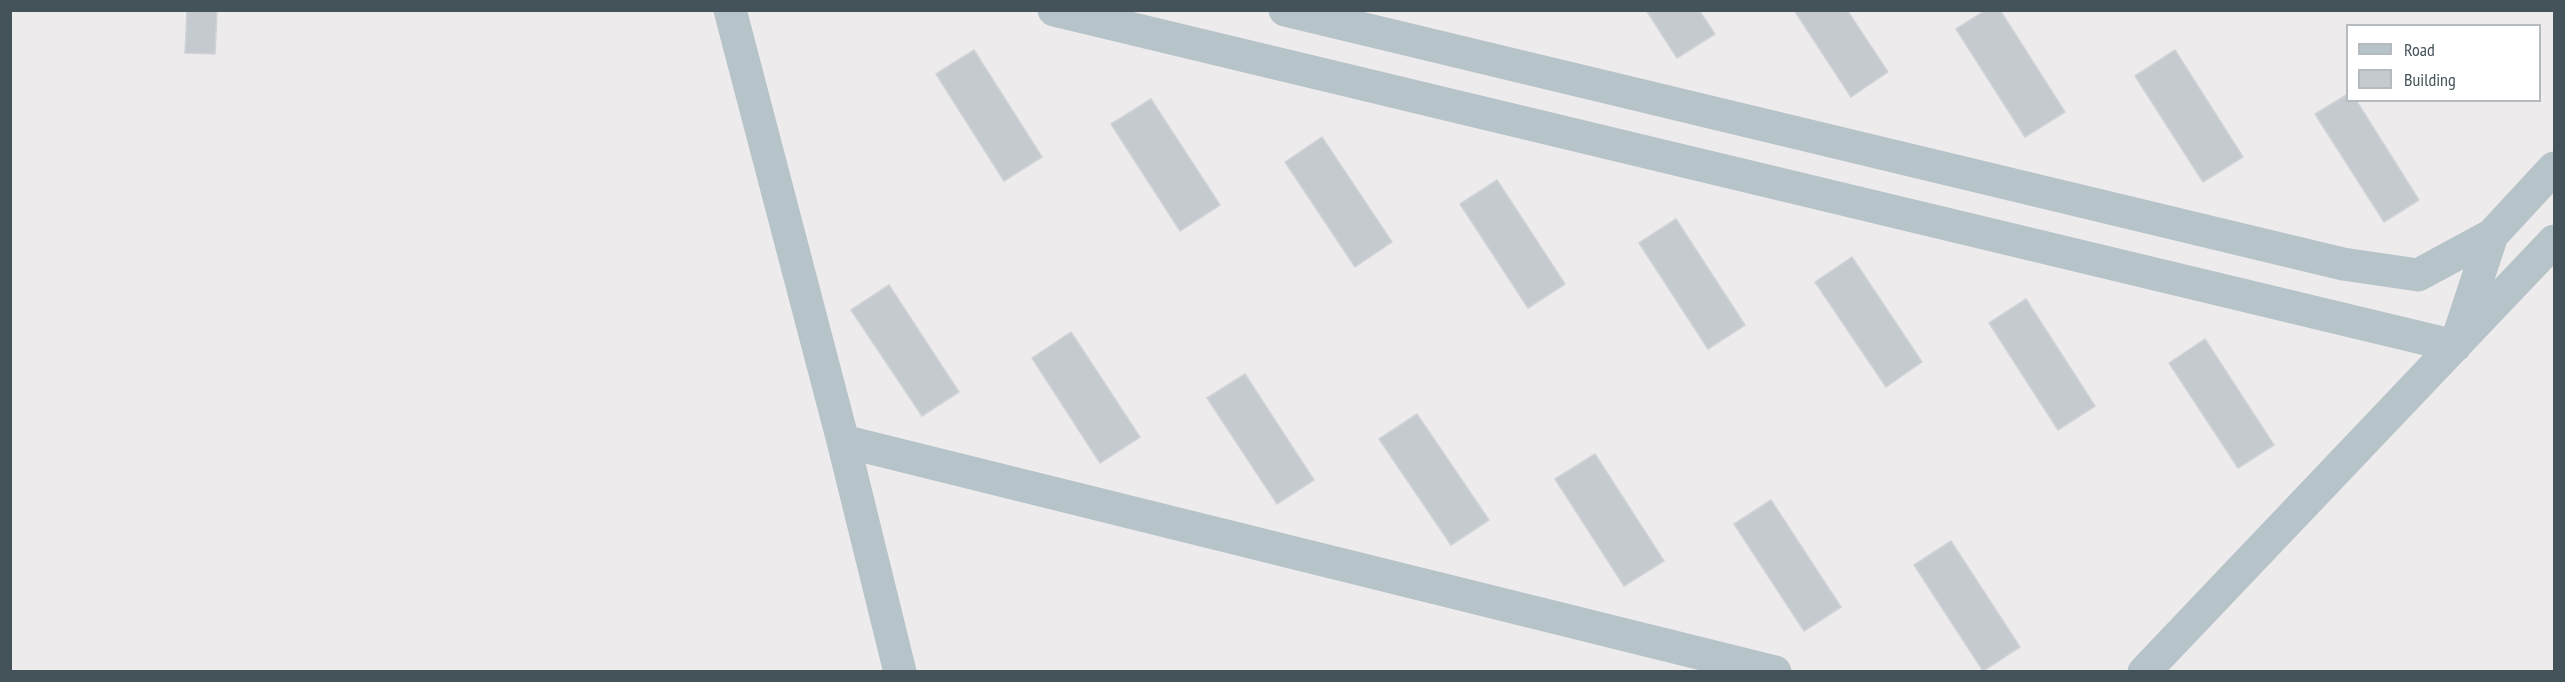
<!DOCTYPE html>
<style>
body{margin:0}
#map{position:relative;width:2565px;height:682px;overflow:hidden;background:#eeebec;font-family:"PT Sans Narrow",sans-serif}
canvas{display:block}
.frame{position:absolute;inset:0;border:12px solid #435359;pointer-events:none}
.legend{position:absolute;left:2346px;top:24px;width:195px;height:78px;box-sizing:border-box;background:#fff;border:2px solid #b4babd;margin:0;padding:8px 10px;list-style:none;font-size:18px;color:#435359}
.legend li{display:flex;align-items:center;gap:12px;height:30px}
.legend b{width:30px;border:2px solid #b4babd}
</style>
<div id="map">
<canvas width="2565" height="682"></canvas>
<div class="frame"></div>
<ul class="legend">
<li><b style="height:8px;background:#b6c3c9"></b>Road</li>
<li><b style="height:16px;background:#c5cacf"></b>Building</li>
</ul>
</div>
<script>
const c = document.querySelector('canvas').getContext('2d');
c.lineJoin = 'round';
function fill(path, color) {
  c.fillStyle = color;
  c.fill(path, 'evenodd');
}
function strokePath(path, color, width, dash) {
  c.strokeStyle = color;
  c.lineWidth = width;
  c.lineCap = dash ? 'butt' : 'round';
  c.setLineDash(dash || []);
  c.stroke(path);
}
const building = new Path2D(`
 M 187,10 L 217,10 L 215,54 L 185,53 Z
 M 1646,10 L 1699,10 L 1715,34 L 1677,58 Z
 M 1794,10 L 1847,10 L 1888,72 L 1851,97 Z
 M 1986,10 L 2000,10 L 2065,112 L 2025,137 L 1956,29 Z
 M 974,50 L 1042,157 L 1004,181 L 936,74 Z
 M 2175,50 L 2243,157 L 2203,182 L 2135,76 Z
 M 2348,94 L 2348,100 L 2356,100 L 2419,200 L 2384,222 L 2315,114 Z
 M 1151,99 L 1220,205 L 1180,231 L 1111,124 Z
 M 1322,137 L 1392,242 L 1355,267 L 1285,162 Z
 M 1497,180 L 1565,284 L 1528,308 L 1460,204 Z
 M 1676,219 L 1745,325 L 1708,349 L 1639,243 Z
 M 1852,257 L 1922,362 L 1886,387 L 1815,282 Z
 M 889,285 L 959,392 L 922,416 L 851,310 Z
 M 2026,299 L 2095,406 L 2058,430 L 1989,323 Z
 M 1071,332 L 1140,437 L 1100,463 L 1032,358 Z
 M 2205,339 L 2274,445 L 2238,468 L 2169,363 Z
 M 1245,374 L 1314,480 L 1277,504 L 1207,398 Z
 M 1417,414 L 1489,520 L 1451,545 L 1379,439 Z
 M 1595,454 L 1664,561 L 1624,586 L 1555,479 Z
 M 1771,500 L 1841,607 L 1804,631 L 1734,524 Z
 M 1951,541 L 2020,647 L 1983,671 L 1914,565 Z`);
const minor = new Path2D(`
 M 730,10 L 843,441 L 900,672
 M 1054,10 L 2455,346
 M 1285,10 L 2343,264 L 2418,275 L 2492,235
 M 2458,338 L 2492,235 L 2554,168
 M 843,441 L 1775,672
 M 2144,672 L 2554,241`);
fill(building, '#c5cacf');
strokePath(building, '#cfd3d7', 1.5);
strokePath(minor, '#b6c3c9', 33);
</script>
